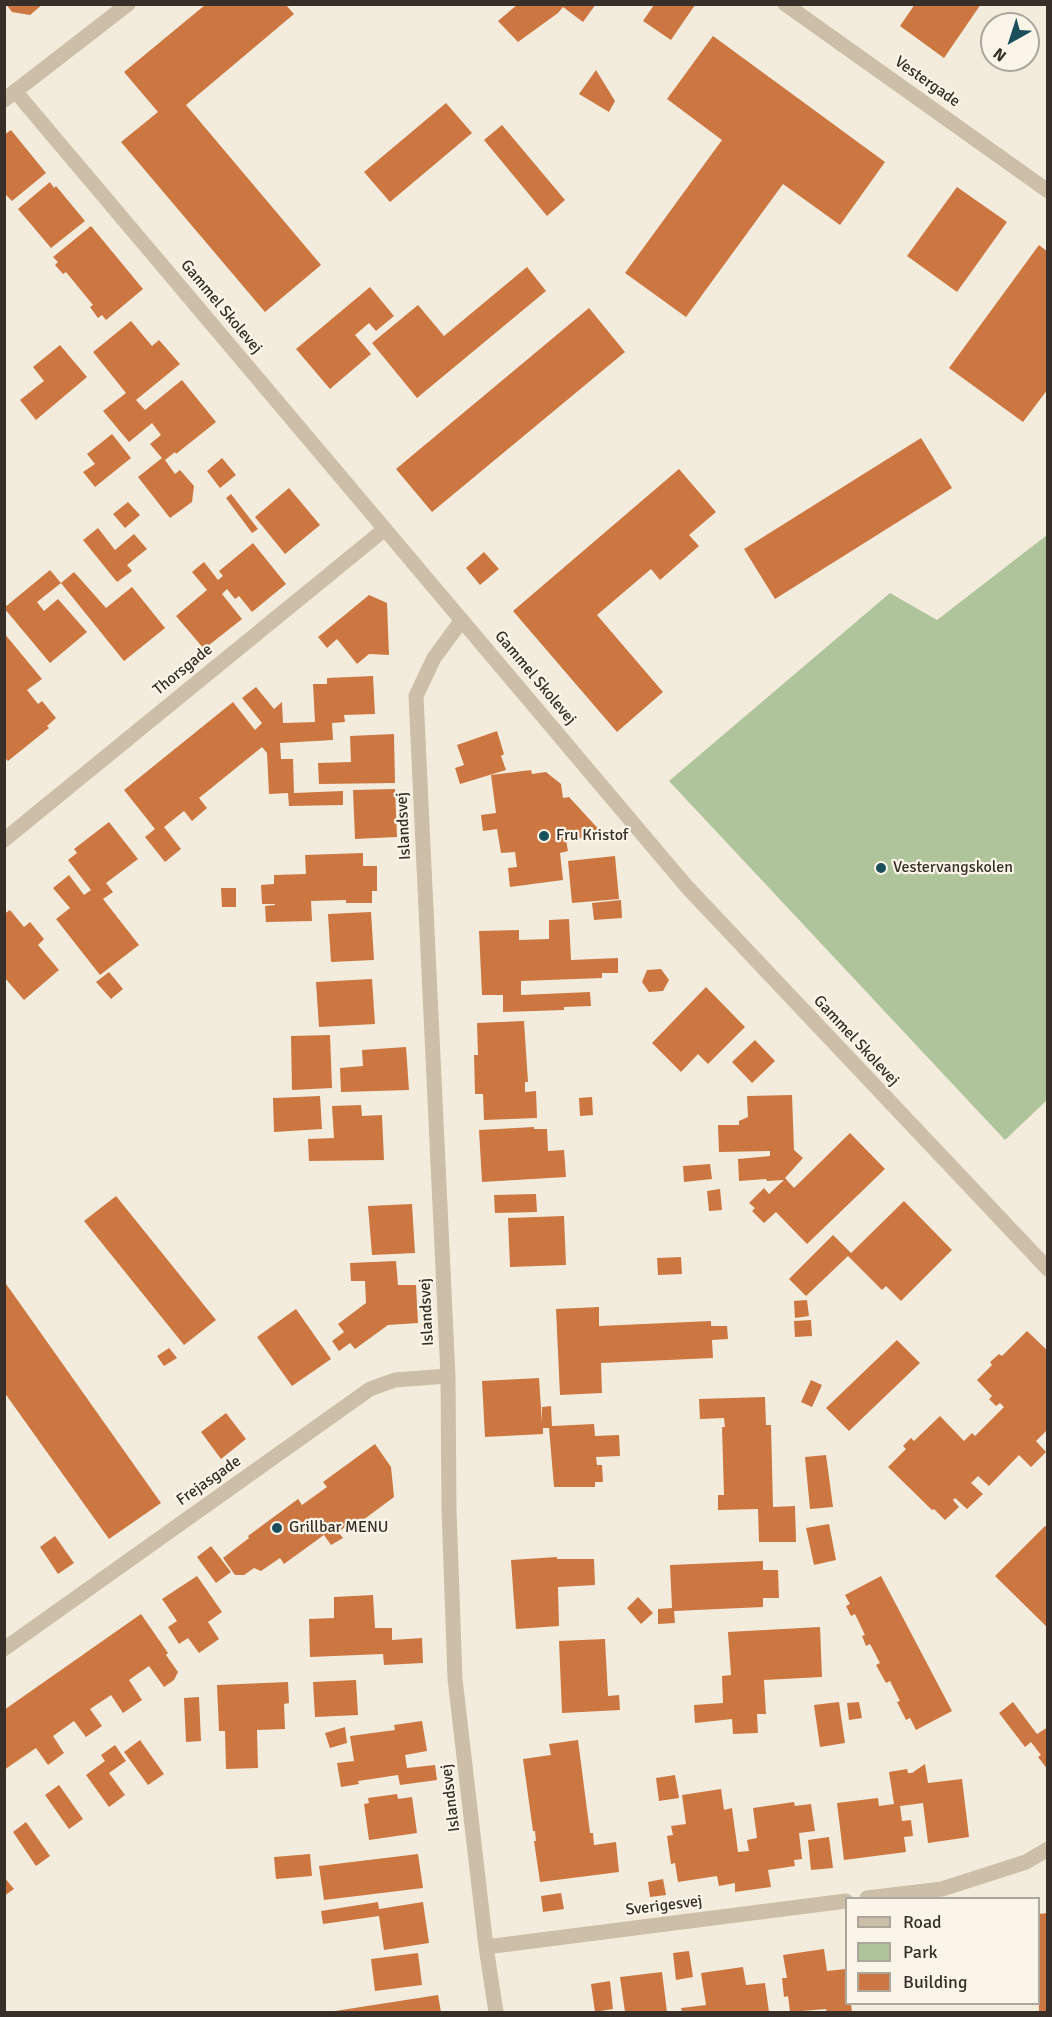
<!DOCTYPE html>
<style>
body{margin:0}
#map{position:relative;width:1052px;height:2017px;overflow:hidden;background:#f3ecdc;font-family:Signika,sans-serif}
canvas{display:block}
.frame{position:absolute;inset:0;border:6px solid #383028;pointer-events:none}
.legend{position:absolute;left:845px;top:1897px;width:195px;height:108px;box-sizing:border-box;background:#fbf5e9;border:2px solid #ada69c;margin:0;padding:8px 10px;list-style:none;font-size:18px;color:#383028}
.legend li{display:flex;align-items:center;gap:12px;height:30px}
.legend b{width:30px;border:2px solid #ada69c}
.north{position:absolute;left:980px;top:12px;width:60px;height:60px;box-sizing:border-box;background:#fbf5e9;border:2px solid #ada69c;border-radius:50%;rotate:219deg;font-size:16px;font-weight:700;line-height:24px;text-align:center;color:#383028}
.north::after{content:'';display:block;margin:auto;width:21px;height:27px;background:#1b4f5c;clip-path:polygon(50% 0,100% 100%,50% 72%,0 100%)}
</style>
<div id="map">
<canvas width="1052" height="2017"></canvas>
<div class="frame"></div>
<ul class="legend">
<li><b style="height:8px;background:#ccbea7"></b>Road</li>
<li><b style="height:16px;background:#b0c49b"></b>Park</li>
<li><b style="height:16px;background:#cc7741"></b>Building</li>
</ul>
<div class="north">N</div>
</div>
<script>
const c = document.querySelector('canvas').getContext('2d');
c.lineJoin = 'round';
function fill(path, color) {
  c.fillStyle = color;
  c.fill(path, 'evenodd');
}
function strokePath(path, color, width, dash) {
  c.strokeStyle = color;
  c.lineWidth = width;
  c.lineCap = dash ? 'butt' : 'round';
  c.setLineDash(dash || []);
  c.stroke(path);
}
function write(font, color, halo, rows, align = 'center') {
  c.font = font + ' Signika,sans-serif';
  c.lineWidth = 4.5;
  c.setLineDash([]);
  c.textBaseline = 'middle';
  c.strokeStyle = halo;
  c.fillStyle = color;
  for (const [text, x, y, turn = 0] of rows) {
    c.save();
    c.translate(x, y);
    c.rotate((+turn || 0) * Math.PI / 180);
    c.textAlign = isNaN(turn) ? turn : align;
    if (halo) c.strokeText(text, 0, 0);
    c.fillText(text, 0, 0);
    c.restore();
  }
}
const green = new Path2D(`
 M 1047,535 L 1047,1100 L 1005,1140 L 669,781 L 890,593 L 937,620 Z`);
const building = new Path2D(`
 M 6,4 L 43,4 L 30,15 L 12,12 Z
 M 518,4 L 596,4 L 583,22 L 563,7 L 558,13 L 518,42 L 498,21 Z
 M 915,4 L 981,4 L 944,58 L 900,26 Z
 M 205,5 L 286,5 L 294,14 L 186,105 L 321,265 L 265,312 L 121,142 L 158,112 L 124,72 Z
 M 654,5 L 695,5 L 671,40 L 643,21 Z
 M 713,36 L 885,162 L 840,225 L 783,184 L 686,317 L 625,273 L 722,140 L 667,99 Z
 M 596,70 L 615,101 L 609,112 L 579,94 Z
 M 446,103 L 472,133 L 390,202 L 364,172 Z
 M 502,125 L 565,200 L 547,216 L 484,140 Z
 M 11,130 L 46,173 L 12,201 L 4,193 L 4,135 Z
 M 50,182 L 54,188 L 56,186 L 85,221 L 51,248 L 18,209 Z
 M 957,187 L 1007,222 L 957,292 L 907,256 Z
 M 91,226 L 143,289 L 106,320 L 102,315 L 98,318 L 90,307 L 93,305 L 66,272 L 63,274 L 55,265 L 58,262 L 53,257 Z
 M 1039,245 L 1048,252 L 1048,389 L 1023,422 L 949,368 Z
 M 527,267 L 546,291 L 417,398 L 372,343 L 418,305 L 444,336 Z
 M 370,287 L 394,316 L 376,331 L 369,323 L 355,335 L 371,354 L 330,389 L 296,349 Z
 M 589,308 L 625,352 L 432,512 L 396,469 Z
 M 131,321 L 152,346 L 159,340 L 180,364 L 136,400 L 145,410 L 182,380 L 216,422 L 176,454 L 175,452 L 165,460 L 175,474 L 180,470 L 194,486 L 192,502 L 170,518 L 138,477 L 162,458 L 150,444 L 161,435 L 152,423 L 129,442 L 103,411 L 126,393 L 93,352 Z
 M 60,345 L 87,377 L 36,420 L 20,400 L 44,381 L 33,367 Z
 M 112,434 L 131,458 L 95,487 L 83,472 L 95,464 L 87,454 Z
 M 921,438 L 952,488 L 775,599 L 744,549 Z
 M 222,458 L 236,475 L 220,488 L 207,471 Z
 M 679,469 L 716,512 L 689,535 L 699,546 L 660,580 L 651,569 L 597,615 L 663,692 L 617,732 L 513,611 Z
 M 289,488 L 320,525 L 285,554 L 255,517 Z
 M 231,494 L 258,529 L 252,533 L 226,498 Z
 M 128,502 L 140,515 L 125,528 L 113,514 Z
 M 98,528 L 115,550 L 134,534 L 147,549 L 127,565 L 132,571 L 117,582 L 83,540 Z
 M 253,543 L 286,584 L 252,612 L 239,596 L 235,599 L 227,589 L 222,594 L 242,619 L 204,649 L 176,616 L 207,590 L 192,572 L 204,562 L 218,580 L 223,576 L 219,571 Z
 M 484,552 L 499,569 L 480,585 L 466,568 Z
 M 50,570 L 61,583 L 37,602 L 44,611 L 58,599 L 87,632 L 50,663 L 4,608 Z
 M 74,572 L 106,608 L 132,587 L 165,628 L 124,661 L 61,583 Z
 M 369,595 L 387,603 L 389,655 L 369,654 L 357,664 L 337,639 L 327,648 L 318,637 Z
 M 4,633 L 42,679 L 27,690 L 38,704 L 42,701 L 56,718 L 47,726 L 49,728 L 8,761 L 4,757 Z
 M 373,676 L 375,714 L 344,715 L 345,722 L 332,723 L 333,740 L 280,743 L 281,759 L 293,759 L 294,793 L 343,791 L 343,805 L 289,806 L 288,793 L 269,794 L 267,753 L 262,747 L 199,798 L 207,808 L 192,821 L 184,811 L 164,827 L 181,849 L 165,862 L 145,837 L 155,829 L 124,790 L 233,702 L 255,730 L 262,723 L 242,698 L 256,687 L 274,709 L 282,702 L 283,723 L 315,722 L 313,684 L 327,684 L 327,678 Z
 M 497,731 L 504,754 L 501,756 L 506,770 L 460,784 L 455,768 L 464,765 L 457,745 Z
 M 394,734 L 395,783 L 319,784 L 318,763 L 351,762 L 350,736 Z
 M 531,770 L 532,774 L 546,772 L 561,784 L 563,798 L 569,797 L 604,835 L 566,840 L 568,851 L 560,853 L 563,880 L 510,887 L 508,868 L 517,867 L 515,852 L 501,853 L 497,829 L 483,831 L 481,815 L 496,813 L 491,775 Z
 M 395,789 L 397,837 L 355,839 L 353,790 Z
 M 109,822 L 138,859 L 106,883 L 113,892 L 103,899 L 139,945 L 100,975 L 56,919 L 70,908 L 53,888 L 69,875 L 84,895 L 91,890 L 68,860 L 77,853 L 74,849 Z
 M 363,853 L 363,866 L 377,866 L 377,891 L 372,891 L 372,903 L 346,903 L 346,900 L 311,901 L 312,921 L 266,922 L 265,906 L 275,905 L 275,904 L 262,904 L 261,885 L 274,884 L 274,875 L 306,874 L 305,855 Z
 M 615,856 L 619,899 L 572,903 L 568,861 Z
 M 221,888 L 236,888 L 236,907 L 222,907 Z
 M 621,900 L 622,918 L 594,920 L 592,903 Z
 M 10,910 L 24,927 L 30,922 L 44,939 L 38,945 L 59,970 L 24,1000 L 4,977 L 4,914 Z
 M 371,912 L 374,960 L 331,962 L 328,914 Z
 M 569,919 L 571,960 L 618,958 L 618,973 L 602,973 L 602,978 L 521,981 L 521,995 L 590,992 L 591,1006 L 564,1007 L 564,1010 L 503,1012 L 503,995 L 482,995 L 479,931 L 519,930 L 519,940 L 549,939 L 549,920 Z
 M 661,969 L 669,980 L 663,991 L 649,992 L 642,982 L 647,970 Z
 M 109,972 L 123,989 L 111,999 L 96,982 Z
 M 372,979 L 375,1024 L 319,1027 L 316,982 Z
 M 706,987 L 745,1027 L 708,1064 L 698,1054 L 681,1072 L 652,1043 Z
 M 524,1021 L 528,1082 L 525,1082 L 525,1092 L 536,1091 L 537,1118 L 484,1120 L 483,1094 L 475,1094 L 474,1055 L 478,1055 L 477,1023 Z
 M 330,1035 L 332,1088 L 292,1090 L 291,1036 Z
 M 755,1040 L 775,1061 L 752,1083 L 732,1062 Z
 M 406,1047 L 409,1090 L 341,1092 L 340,1068 L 363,1066 L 362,1050 Z
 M 792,1095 L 794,1150 L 803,1158 L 785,1178 L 794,1188 L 850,1133 L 885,1169 L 807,1244 L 776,1212 L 764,1223 L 752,1211 L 755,1208 L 749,1203 L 764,1188 L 769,1194 L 784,1180 L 767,1181 L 766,1179 L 739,1181 L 738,1159 L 770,1156 L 770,1151 L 719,1152 L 718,1125 L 739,1125 L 739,1121 L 748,1117 L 747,1096 Z
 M 320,1096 L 322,1129 L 274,1132 L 273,1098 Z
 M 592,1097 L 593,1115 L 580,1116 L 579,1098 Z
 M 361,1105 L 362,1116 L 382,1115 L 384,1160 L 309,1161 L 308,1139 L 334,1138 L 332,1106 Z
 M 534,1127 L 534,1129 L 547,1129 L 548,1151 L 564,1150 L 566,1177 L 482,1182 L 479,1130 Z
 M 710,1164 L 712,1179 L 684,1182 L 683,1166 Z
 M 720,1189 L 722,1210 L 709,1211 L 707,1191 Z
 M 536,1194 L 537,1212 L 495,1213 L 494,1195 Z
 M 116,1196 L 216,1320 L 184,1345 L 84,1221 Z
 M 904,1201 L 952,1250 L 901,1301 L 886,1286 L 882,1290 L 848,1256 L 806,1296 L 789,1279 L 833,1235 L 851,1253 Z
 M 412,1204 L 415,1253 L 372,1255 L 368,1206 Z
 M 564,1216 L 566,1265 L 510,1267 L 508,1218 Z
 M 681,1257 L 682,1274 L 658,1275 L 657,1258 Z
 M 396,1261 L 398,1285 L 416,1285 L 418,1323 L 388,1325 L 355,1349 L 350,1343 L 339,1351 L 332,1341 L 344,1332 L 338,1324 L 366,1303 L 365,1281 L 351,1281 L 350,1263 Z
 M 4,1281 L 161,1503 L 109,1539 L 4,1392 Z
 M 807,1300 L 809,1316 L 795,1318 L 794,1301 Z
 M 599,1307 L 599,1326 L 711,1321 L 711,1326 L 727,1326 L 728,1339 L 712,1340 L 713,1358 L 601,1363 L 602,1393 L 560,1395 L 556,1309 Z
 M 296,1309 L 331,1359 L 292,1386 L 257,1337 Z
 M 811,1320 L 812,1336 L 795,1337 L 794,1321 Z
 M 1027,1331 L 1048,1351 L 1048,1429 L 1036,1441 L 1046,1452 L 1031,1467 L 1019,1455 L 989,1486 L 978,1476 L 971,1483 L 983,1494 L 967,1509 L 955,1498 L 953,1500 L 959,1507 L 945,1520 L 934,1509 L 932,1510 L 888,1467 L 906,1449 L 903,1446 L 911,1438 L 914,1441 L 940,1416 L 964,1441 L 972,1433 L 975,1436 L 1004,1407 L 1000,1403 L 996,1406 L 989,1399 L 992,1396 L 977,1380 L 992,1365 L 990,1362 L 999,1354 L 1002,1356 Z
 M 897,1340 L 920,1363 L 849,1431 L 826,1408 Z
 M 169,1348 L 177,1358 L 164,1366 L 157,1356 Z
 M 539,1378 L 542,1423 L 542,1407 L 551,1406 L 552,1426 L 594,1424 L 595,1436 L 619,1435 L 620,1456 L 596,1457 L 597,1465 L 602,1465 L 603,1482 L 595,1482 L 595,1487 L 554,1487 L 549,1428 L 543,1428 L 543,1434 L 485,1437 L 482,1381 Z
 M 811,1380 L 822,1385 L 812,1407 L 801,1402 Z
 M 765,1397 L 766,1425 L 771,1425 L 773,1507 L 795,1506 L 796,1542 L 759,1542 L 758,1509 L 718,1510 L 718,1495 L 724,1495 L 722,1427 L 725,1427 L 724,1418 L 700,1419 L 699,1399 Z
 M 226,1413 L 246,1439 L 221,1459 L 201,1432 Z
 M 375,1444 L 391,1467 L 394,1497 L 355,1526 L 352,1522 L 338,1532 L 343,1538 L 331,1545 L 324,1535 L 284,1564 L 280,1558 L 261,1571 L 254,1568 L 244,1575 L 235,1575 L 223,1558 L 249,1538 L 248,1536 L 298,1499 L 302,1505 L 327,1487 L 323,1482 Z
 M 826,1455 L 833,1507 L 810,1509 L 805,1457 Z
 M 829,1524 L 836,1560 L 814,1565 L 806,1528 Z
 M 1045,1526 L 1048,1528 L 1048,1628 L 995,1576 Z
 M 55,1536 L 74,1563 L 58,1574 L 40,1547 Z
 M 211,1546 L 231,1572 L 216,1583 L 197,1557 Z
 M 557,1557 L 557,1559 L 594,1559 L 595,1585 L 558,1587 L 559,1626 L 516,1629 L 511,1560 Z
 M 763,1561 L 763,1570 L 778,1570 L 779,1598 L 763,1598 L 763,1607 L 674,1611 L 675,1623 L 658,1624 L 658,1609 L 672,1608 L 670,1565 Z
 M 197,1576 L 222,1612 L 208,1622 L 219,1639 L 199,1653 L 188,1638 L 179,1644 L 168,1627 L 177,1621 L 162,1599 Z
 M 881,1576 L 952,1711 L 916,1730 L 910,1718 L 906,1720 L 897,1702 L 900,1701 L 890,1681 L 886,1683 L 876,1665 L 880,1663 L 870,1644 L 866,1646 L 862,1636 L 865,1635 L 855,1614 L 851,1616 L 846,1606 L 850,1604 L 845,1595 Z
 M 373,1595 L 375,1628 L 392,1628 L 392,1640 L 422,1638 L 423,1663 L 384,1665 L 383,1654 L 310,1657 L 309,1619 L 334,1618 L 334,1597 Z
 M 638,1597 L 653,1613 L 641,1624 L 627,1608 Z
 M 141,1614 L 168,1653 L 166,1655 L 178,1672 L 174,1680 L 164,1687 L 149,1666 L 129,1680 L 142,1700 L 123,1713 L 111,1695 L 90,1709 L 102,1726 L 86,1737 L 74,1721 L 53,1736 L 64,1753 L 48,1765 L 36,1748 L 4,1770 L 4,1710 Z
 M 820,1627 L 822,1677 L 764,1680 L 766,1714 L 757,1714 L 758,1733 L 733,1734 L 732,1719 L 695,1723 L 694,1705 L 723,1703 L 722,1676 L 731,1675 L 728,1632 Z
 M 605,1639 L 608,1696 L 619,1695 L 620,1710 L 562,1713 L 559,1641 Z
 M 356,1680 L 358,1715 L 315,1717 L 313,1682 Z
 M 288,1682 L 289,1703 L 284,1704 L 285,1729 L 257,1730 L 258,1768 L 226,1769 L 225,1731 L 219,1731 L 217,1685 Z
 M 199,1697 L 201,1741 L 186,1742 L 184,1698 Z
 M 839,1702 L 845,1743 L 820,1747 L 814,1705 Z
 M 859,1702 L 862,1718 L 849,1720 L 847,1703 Z
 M 1013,1702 L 1037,1734 L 1048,1727 L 1048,1770 L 1038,1757 L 1041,1755 L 1031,1742 L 1025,1747 L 999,1713 Z
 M 422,1721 L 427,1751 L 405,1755 L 407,1768 L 435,1765 L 437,1780 L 400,1785 L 398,1775 L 358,1781 L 359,1784 L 341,1787 L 337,1763 L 354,1761 L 350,1736 L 395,1730 L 394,1725 Z
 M 345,1727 L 347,1743 L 330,1748 L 325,1733 Z
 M 140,1740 L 164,1774 L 148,1785 L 124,1752 Z
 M 578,1740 L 590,1833 L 593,1833 L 594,1845 L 616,1842 L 619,1872 L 540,1882 L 534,1841 L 536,1841 L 535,1831 L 533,1831 L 523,1759 L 551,1755 L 549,1744 Z
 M 115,1745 L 126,1761 L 109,1773 L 125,1795 L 109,1807 L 86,1775 L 105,1761 L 101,1755 Z
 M 925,1764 L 928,1783 L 962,1779 L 969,1837 L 928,1843 L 923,1803 L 900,1806 L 902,1821 L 911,1820 L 913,1836 L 904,1837 L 906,1852 L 844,1860 L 837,1803 L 878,1798 L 879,1806 L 894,1804 L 889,1772 L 907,1769 L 908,1773 L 912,1773 Z
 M 675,1775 L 679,1798 L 659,1801 L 656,1778 Z
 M 59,1785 L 83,1819 L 69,1829 L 45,1795 Z
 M 721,1789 L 724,1810 L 732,1808 L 738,1852 L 749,1851 L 747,1840 L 757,1838 L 753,1808 L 794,1802 L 795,1806 L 811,1804 L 815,1831 L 799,1833 L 802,1859 L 794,1860 L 795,1866 L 768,1870 L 771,1887 L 735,1892 L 735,1883 L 719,1886 L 717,1876 L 678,1882 L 675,1863 L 671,1864 L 667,1836 L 673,1835 L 671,1826 L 686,1824 L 682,1795 Z
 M 397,1794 L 398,1799 L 412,1797 L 417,1833 L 369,1840 L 364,1804 L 369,1803 L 368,1798 Z
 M 26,1822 L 50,1856 L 36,1866 L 13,1832 Z
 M 829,1837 L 833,1868 L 811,1870 L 808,1840 Z
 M 310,1854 L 312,1876 L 276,1879 L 274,1857 Z
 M 418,1854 L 423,1888 L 324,1900 L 319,1866 Z
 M 4,1877 L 14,1889 L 4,1896 Z
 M 663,1879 L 666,1895 L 650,1897 L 648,1882 Z
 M 561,1893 L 564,1909 L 543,1912 L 541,1896 Z
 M 378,1902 L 379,1909 L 423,1902 L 429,1943 L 384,1950 L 379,1916 L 323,1924 L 321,1911 Z
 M 1048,1913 L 1048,2012 L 1039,2012 L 1038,1914 Z
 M 824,1949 L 827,1971 L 846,1969 L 846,2004 L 851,2004 L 852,2012 L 827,2012 L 826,2009 L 790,2012 L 788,1996 L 784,1997 L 782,1978 L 787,1978 L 783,1955 Z
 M 689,1951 L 693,1977 L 676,1980 L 673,1953 Z
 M 418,1953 L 422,1985 L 375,1991 L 371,1959 Z
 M 743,1967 L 746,1985 L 765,1983 L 769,2012 L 682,2012 L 681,2008 L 706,2005 L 701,1973 Z
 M 662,1972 L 667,2012 L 625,2012 L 620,1977 Z
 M 610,1981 L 613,2009 L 595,2012 L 591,1984 Z
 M 438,1995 L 441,2012 L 335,2012 L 335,2011 Z`);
const minor = new Path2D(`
 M 785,4 L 1048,191
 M 15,91 L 687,887 L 1048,1269
 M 4,100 L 128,4
 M 462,620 L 434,658 L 416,696 L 448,1376 L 449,1509 L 455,1679 L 486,1947 L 496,2012
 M 4,840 L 385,529
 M 4,1649 L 370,1389 L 395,1380 L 448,1376
 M 867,1898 L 942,1889 L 1026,1862 L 1048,1849
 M 486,1947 L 846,1901`);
const markers = [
 [544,836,6,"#1b4f5c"],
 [881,868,6,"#1b4f5c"],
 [277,1528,6,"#1b4f5c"]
];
const streetNames = [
 ["Vestergade",927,82,35],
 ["Gammel Skolevej",221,307,50],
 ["Thorsgade",183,670,-39],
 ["Gammel Skolevej",535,678,50],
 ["Islandsvej",404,826,-93],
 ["Gammel Skolevej",856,1041,47],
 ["Islandsvej",427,1312,-93],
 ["Frejasgade",209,1481,-35],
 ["Islandsvej",451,1798,-97],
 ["Sverigesvej",664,1906,-7]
];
const poiNames = [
 ["Fru Kristof",556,836],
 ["Vestervangskolen",893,868],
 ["Grillbar MENU",289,1528]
];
fill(green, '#b0c49b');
fill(building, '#cc7741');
strokePath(minor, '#ccbea7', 15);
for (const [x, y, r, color] of markers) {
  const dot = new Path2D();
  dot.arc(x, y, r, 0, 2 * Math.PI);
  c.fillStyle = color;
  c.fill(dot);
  strokePath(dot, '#fbf5e9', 2);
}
write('16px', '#383028', '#fbf5e9', streetNames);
write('16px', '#383028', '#fbf5e9', poiNames, 'left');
</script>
